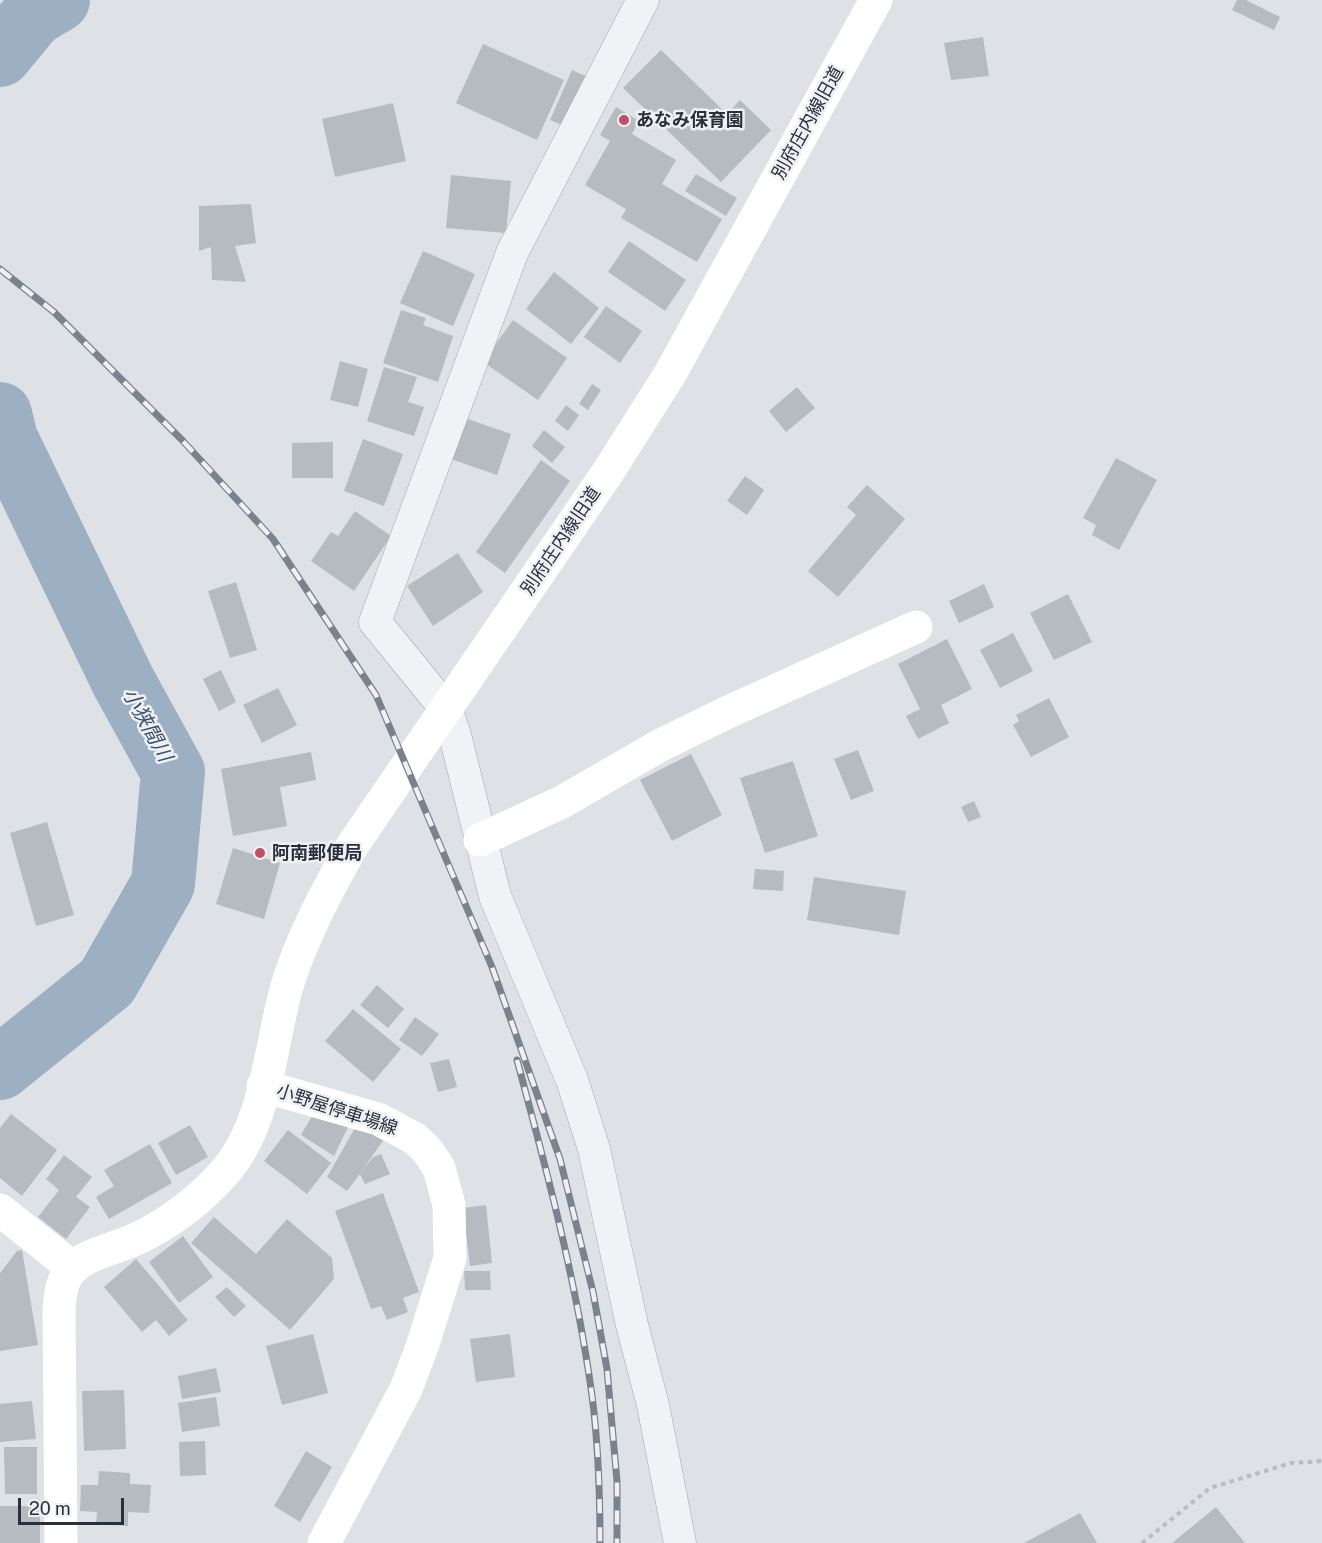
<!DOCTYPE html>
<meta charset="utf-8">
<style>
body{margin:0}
#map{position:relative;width:1322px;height:1543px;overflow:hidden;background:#dee2e6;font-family:"Public Sans",sans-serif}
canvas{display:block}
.scale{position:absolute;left:18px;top:1498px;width:106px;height:27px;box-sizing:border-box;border:3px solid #29303b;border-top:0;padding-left:8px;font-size:18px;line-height:21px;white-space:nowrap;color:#29303b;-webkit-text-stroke:4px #eef0f4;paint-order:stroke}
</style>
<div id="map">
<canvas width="1322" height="1543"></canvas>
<div class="scale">20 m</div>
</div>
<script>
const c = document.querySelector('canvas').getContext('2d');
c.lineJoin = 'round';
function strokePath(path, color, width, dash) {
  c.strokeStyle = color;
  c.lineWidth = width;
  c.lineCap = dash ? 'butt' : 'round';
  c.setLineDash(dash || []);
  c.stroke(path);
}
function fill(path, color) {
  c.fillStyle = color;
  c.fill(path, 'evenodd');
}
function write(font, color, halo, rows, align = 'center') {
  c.font = font + ' "Public Sans","Noto Sans JP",sans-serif';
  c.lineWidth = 5;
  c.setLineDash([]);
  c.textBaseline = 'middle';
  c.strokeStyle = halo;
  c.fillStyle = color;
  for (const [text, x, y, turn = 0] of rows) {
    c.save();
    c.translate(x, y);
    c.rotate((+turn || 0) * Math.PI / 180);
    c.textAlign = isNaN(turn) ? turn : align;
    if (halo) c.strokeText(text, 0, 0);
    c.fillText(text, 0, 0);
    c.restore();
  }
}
const river = new Path2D(`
 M 0,55 L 33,15 L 58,0
 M 0,414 L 6,439 L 123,681 L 173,772 L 163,884 L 107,982 L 0,1068`);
const building = new Path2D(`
 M 1237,0 L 1246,0 L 1280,17 L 1274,30 L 1232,10 Z
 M 983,37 L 989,76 L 951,80 L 944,43 Z
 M 483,44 L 564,80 L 537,140 L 456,103 Z
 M 661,50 L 727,114 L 740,100 L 771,130 L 721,182 L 623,88 Z
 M 572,70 L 590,78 L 568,128 L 550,120 Z
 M 393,103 L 406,161 L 335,177 L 322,119 Z
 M 616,107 L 639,121 L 632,134 L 676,160 L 662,184 L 722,219 L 697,262 L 621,218 L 626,209 L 585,185 L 610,141 L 600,135 Z
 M 696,174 L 737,198 L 726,216 L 685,191 Z
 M 451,175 L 511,181 L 506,233 L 446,228 Z
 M 251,204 L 256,243 L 235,246 L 246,282 L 212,280 L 211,247 L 199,251 L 199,206 Z
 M 629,241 L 686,280 L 665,311 L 608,272 Z
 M 423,251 L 475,274 L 453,326 L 400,303 Z
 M 554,272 L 599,308 L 571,344 L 526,309 Z
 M 606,306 L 642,331 L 620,363 L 584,337 Z
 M 401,310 L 426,318 L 423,325 L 453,336 L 438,382 L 383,363 Z
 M 513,320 L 567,358 L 538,400 L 483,362 Z
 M 340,361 L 368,369 L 358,407 L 330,400 Z
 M 384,367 L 417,377 L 408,402 L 424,407 L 414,436 L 367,421 Z
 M 592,384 L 601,390 L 588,410 L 579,404 Z
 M 797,387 L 815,408 L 786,432 L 769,411 Z
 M 566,405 L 579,415 L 568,431 L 555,421 Z
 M 465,418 L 511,434 L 497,475 L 451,459 Z
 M 544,430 L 565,447 L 552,463 L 532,446 Z
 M 363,439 L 403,454 L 384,506 L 344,491 Z
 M 333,442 L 333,478 L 292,478 L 292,443 Z
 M 1116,458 L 1157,480 L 1119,550 L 1092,535 L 1096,525 L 1083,518 Z
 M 541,460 L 570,481 L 505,573 L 476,552 Z
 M 745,476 L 764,490 L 747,515 L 727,501 Z
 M 867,485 L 905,519 L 838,597 L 808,571 L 856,515 L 847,507 Z
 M 355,511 L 391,536 L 354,591 L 311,561 L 331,532 L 338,536 Z
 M 458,553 L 483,592 L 433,626 L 407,586 Z
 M 236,582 L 257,650 L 230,658 L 208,591 Z
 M 984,584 L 994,607 L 959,623 L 949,601 Z
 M 1068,594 L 1092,642 L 1054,660 L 1030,613 Z
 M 1013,633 L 1033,671 L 1000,688 L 980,650 Z
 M 947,639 L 972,689 L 941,705 L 949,723 L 918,739 L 906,716 L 920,709 L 898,664 Z
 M 221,670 L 236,702 L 219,711 L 203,679 Z
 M 278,688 L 297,725 L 262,743 L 243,705 Z
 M 1049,698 L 1069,737 L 1031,757 L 1013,725 L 1019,721 L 1016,715 Z
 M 858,750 L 874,791 L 851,800 L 834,759 Z
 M 311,752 L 316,780 L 280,787 L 287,826 L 233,836 L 221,769 Z
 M 691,754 L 722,815 L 672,841 L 640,780 Z
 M 793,761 L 818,836 L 765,853 L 740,778 Z
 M 974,801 L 981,817 L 968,822 L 961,807 Z
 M 47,822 L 74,915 L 36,926 L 10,833 Z
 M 233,848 L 280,863 L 264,919 L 216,904 Z
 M 755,869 L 784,871 L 783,891 L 753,889 Z
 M 814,877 L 906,891 L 899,935 L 807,920 Z
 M 377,985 L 404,1009 L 388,1028 L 360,1005 Z
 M 353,1009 L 401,1049 L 373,1082 L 325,1041 Z
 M 415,1017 L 439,1034 L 422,1056 L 399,1040 Z
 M 449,1059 L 457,1087 L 438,1092 L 430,1063 Z
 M 315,1111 L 351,1121 L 334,1156 L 301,1135 Z
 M 11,1114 L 57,1150 L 22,1196 L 0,1178 L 0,1128 Z
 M 359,1121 L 387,1135 L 361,1172 L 373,1157 L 381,1154 L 390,1174 L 365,1184 L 360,1174 L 347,1191 L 327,1177 Z
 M 190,1125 L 208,1157 L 176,1175 L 158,1143 Z
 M 288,1130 L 331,1163 L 307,1194 L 264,1161 Z
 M 150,1144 L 172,1183 L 109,1219 L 96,1197 L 114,1186 L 104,1170 Z
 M 64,1155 L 92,1177 L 76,1197 L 90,1207 L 66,1239 L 38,1217 L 59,1190 L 46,1179 Z
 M 383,1193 L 419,1292 L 403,1298 L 408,1312 L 387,1320 L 381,1306 L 371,1309 L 335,1211 Z
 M 486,1205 L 492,1263 L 470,1266 L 463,1208 Z
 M 214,1217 L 256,1254 L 287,1219 L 332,1258 L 334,1279 L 290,1330 L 191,1243 Z
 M 183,1236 L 213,1277 L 179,1303 L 149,1262 Z
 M 22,1250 L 38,1345 L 0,1351 L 0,1273 L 17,1251 Z
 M 136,1259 L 188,1320 L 169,1336 L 156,1320 L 142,1332 L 104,1287 Z
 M 464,1271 L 490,1271 L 491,1290 L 465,1290 Z
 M 227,1287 L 246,1306 L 234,1317 L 215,1297 Z
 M 313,1334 L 328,1393 L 282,1405 L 266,1346 Z
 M 510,1334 L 515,1377 L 476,1382 L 470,1339 Z
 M 216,1368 L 221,1392 L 182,1399 L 178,1376 Z
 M 124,1390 L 126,1449 L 84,1451 L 82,1391 Z
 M 216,1397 L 220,1426 L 182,1432 L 178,1403 Z
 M 32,1401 L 36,1439 L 0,1442 L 0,1404 Z
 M 205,1441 L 206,1475 L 180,1476 L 179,1442 Z
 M 4,1447 L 37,1447 L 37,1494 L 5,1494 Z
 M 306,1451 L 332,1467 L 300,1522 L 274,1506 Z
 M 99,1471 L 130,1473 L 130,1484 L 151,1485 L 149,1513 L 128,1512 L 128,1526 L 96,1524 L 97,1512 L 80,1511 L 81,1485 L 98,1485 Z
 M 0,1506 L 40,1506 L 40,1543 L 0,1543 Z
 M 1216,1507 L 1245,1543 L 1172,1543 Z
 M 1080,1513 L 1097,1543 L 1024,1543 Z`);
const path = new Path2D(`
 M 1142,1543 L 1210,1488 L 1291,1463 L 1322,1461`);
const street = new Path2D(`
 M 643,0 L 512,253 L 375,622 L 446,709 L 455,735 L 495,896 L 572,1080 L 594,1149 L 632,1325 L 653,1405 L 680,1543`);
const secondary = new Path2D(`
 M 480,840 L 562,802 L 659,746 L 726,713 L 916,627
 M 263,1086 L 378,1119 L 414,1138 L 427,1150 L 439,1168 L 449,1205 L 450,1258 L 422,1347 L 406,1389 L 324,1543
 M 0,1210 L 73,1268
 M 61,1543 L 59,1311 C 60,1296 61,1280 72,1269 C 88,1253 114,1249 134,1240 C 169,1224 198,1202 224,1173 C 267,1125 270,1046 287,986 C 302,937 327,891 352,846 L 608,472 L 670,374 L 876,0`);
const rail = new Path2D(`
 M 0,269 L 54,312 L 182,440 L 273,539 L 376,695 L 492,967 L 560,1159 L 593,1292 L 607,1369 L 617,1481 L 617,1543
 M 517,1060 C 545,1164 573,1268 589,1375 C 598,1430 600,1487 600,1543`);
const markers = [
 [624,120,6,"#be5064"],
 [260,853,6,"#be5064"]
];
const poiNames = [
 ["あなみ保育園",636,120],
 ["阿南郵便局",272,853]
];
const streetNames = [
 ["別府庄内線旧道",808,123,-61],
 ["別府庄内線旧道",561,541,-56],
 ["小野屋停車場線",337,1110,18]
];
const waterNames = [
 ["小狭間川",147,725,61]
];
strokePath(river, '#9db0c3', 64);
fill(building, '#b6bbc2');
strokePath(street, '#a4a9af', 33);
strokePath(path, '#b9bcc1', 4, [4.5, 4.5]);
strokePath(street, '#f1f2f5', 32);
strokePath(secondary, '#fff', 33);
strokePath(rail, '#7a828e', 7);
strokePath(rail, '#eef0f4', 4.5, [14]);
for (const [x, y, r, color] of markers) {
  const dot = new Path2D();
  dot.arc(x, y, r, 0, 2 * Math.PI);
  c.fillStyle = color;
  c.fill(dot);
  strokePath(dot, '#eef0f4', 2);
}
write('bold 18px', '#29303b', '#eef0f4', poiNames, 'left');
write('18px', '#29303b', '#eef0f4', streetNames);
write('italic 20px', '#38506b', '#eef0f4', waterNames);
</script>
